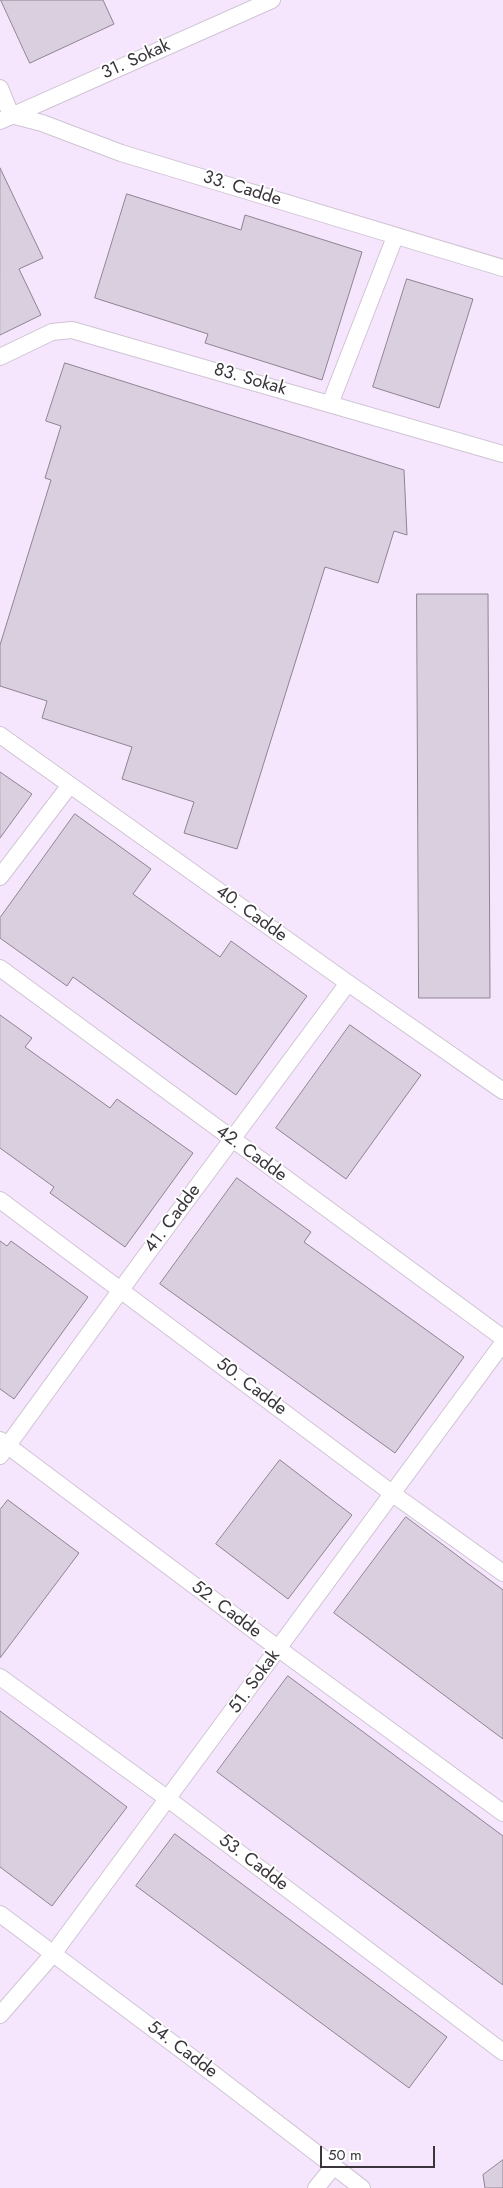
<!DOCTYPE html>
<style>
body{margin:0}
#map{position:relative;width:503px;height:2188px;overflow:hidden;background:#fbf6fd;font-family:Jost,sans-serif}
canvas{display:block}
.scale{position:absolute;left:320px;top:2146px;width:115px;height:22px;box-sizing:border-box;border:2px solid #39353b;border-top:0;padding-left:6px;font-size:15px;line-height:18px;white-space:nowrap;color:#39353b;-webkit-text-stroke:4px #fff;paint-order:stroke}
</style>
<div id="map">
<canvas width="503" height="2188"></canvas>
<div class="scale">50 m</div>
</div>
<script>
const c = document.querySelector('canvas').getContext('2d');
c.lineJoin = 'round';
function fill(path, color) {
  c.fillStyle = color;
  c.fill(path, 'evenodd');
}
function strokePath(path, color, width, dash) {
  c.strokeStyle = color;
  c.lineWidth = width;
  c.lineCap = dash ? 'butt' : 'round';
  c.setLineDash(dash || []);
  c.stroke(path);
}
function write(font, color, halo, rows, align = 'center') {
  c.font = font + ' Jost,sans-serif';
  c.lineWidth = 4;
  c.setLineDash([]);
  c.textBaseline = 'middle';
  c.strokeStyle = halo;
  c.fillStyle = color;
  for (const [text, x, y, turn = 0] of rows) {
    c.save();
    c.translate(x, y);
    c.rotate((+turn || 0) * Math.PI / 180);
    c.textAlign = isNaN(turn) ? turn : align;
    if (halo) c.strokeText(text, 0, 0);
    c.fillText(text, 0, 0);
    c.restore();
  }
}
const built = new Path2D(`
 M 0,0 L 503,0 L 503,2188 L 0,2188 Z`);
const building = new Path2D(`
 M 1,0 L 103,0 L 114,24 L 30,63 Z
 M 0,168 L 43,258 L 19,269 L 41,315 L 0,335 Z
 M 127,194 L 241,230 L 245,215 L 362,252 L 322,380 L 205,343 L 208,334 L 95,298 Z
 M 407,279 L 473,299 L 439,408 L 373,387 Z
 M 65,363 L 404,470 L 407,535 L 394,531 L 378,583 L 325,567 L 237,849 L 184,833 L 194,802 L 122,779 L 132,747 L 42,718 L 47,701 L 0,686 L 0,645 L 51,480 L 45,478 L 61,426 L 46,421 Z
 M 417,594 L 488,594 L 490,998 L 419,998 Z
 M 0,772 L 32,794 L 0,838 Z
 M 75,814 L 151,869 L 133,894 L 220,957 L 231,941 L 307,996 L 236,1095 L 73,977 L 67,986 L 0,938 L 0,918 Z
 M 0,1015 L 32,1038 L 25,1047 L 110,1108 L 117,1099 L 193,1153 L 125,1247 L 50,1193 L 54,1187 L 0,1148 Z
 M 350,1025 L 421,1075 L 346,1179 L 276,1128 Z
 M 237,1178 L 311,1232 L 304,1242 L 464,1357 L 395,1453 L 160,1284 Z
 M 0,1241 L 7,1246 L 11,1241 L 88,1297 L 14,1399 L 0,1389 Z
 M 280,1460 L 352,1515 L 288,1599 L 216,1544 Z
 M 8,1500 L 79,1553 L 0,1658 L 0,1510 Z
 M 406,1517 L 503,1590 L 503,1739 L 334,1613 Z
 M 288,1676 L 503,1836 L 503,1985 L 217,1772 Z
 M 0,1711 L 127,1807 L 52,1906 L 0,1867 Z
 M 175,1834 L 447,2037 L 409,2088 L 136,1886 Z
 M 503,2160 L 503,2188 L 485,2188 L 483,2175 Z`);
const minor = new Path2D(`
 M 0,88 L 11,115 L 42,123 L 121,153 L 503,268
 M 0,121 L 272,0
 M 0,357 L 52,332 L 72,330 L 503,454
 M 330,404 L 395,237
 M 0,735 L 348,983 L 503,1091
 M 0,877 L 70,785
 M 0,968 L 503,1338
 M 0,1200 L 393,1494 L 503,1573
 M 0,1440 L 279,1649 L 503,1813
 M 0,1456 L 144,1258 L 348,983
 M 0,1677 L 168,1799 L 503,2052
 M 0,1914 L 203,2066 L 362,2188
 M 0,2015 L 53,1954 L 503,1343
 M 316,2188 L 334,2166`);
const streetNames = [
 ["31. Sokak",136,60,-24],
 ["33. Cadde",242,189,17],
 ["83. Sokak",250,380,16],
 ["40. Cadde",251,914,36],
 ["42. Cadde",251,1154,36],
 ["41. Cadde",173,1219,-53],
 ["50. Cadde",251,1387,37],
 ["52. Cadde",226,1610,37],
 ["51. Sokak",255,1682,-54],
 ["53. Cadde",253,1863,37],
 ["54. Cadde",182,2050,37]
];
fill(built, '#f6e6fd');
fill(building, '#dacfdf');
strokePath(building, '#8e8493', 1);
strokePath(minor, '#cfc4d4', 18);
strokePath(minor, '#fff', 16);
write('18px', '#39353b', '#fff', streetNames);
</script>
